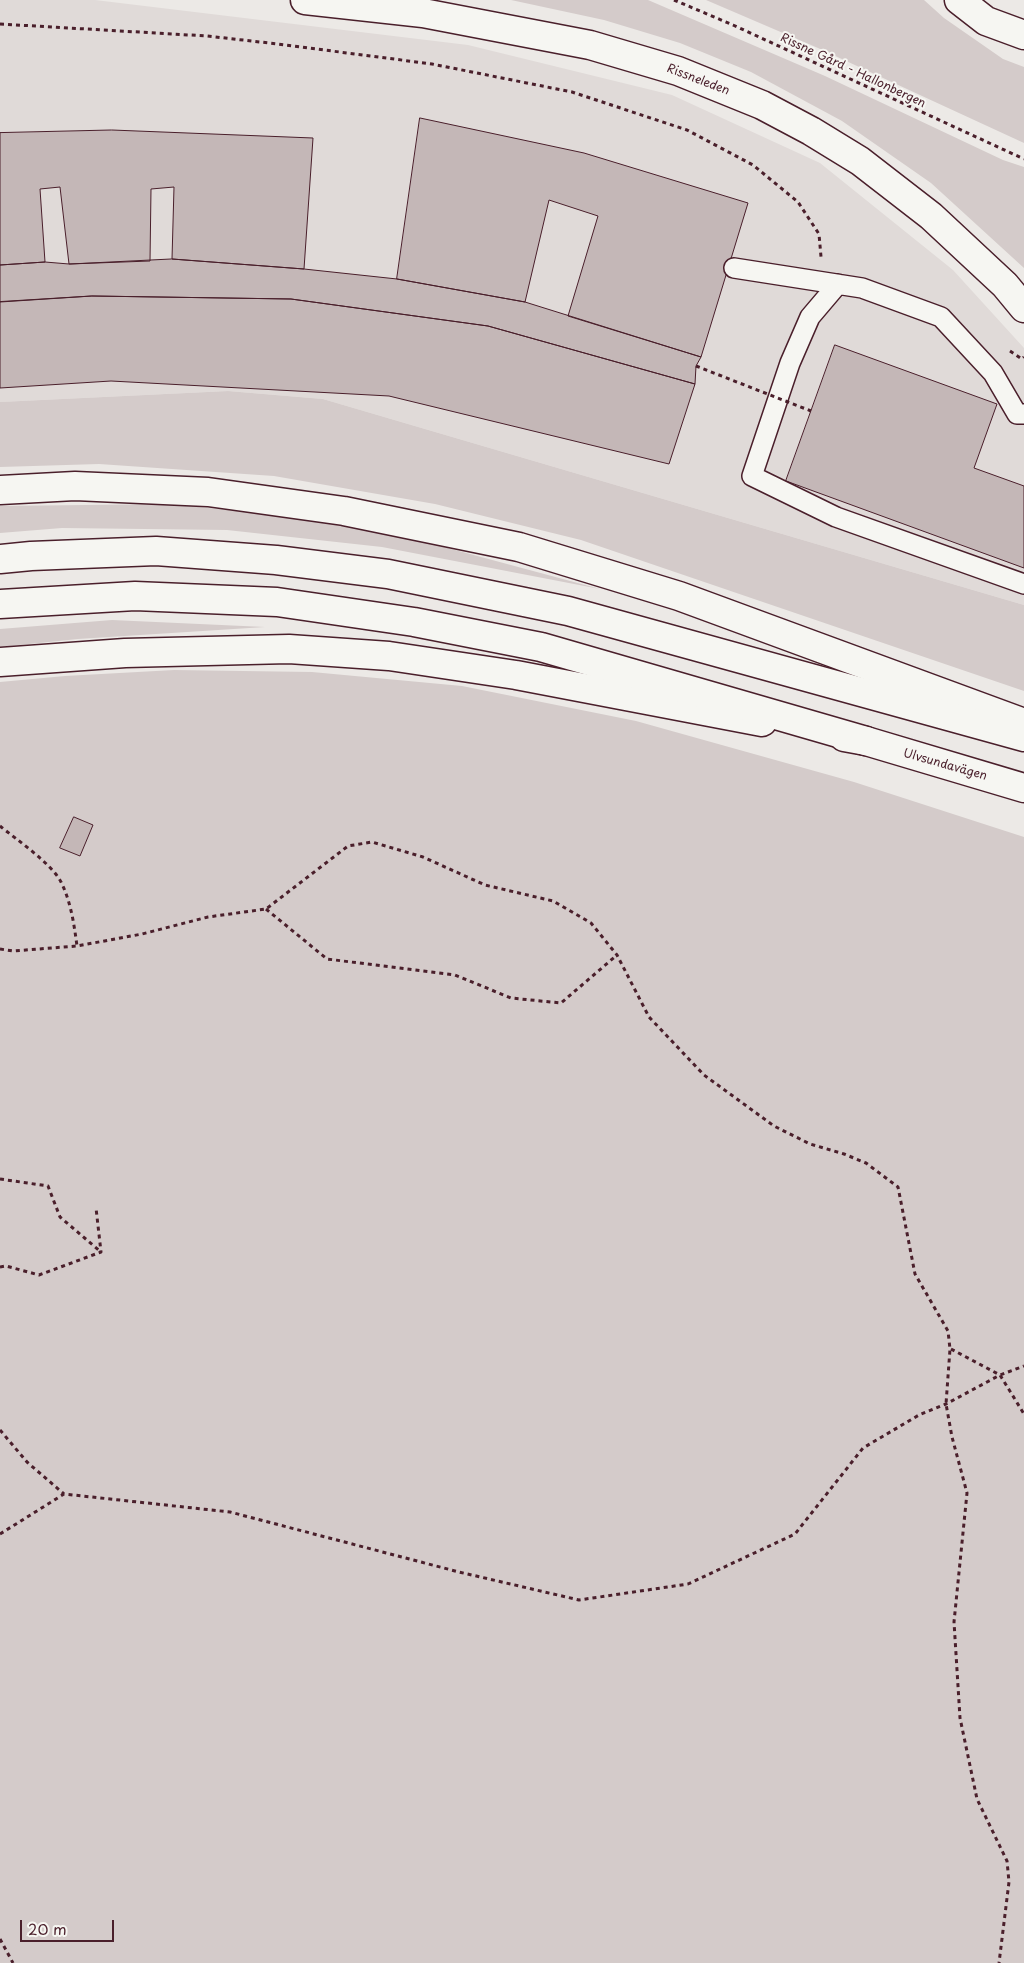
<!DOCTYPE html>
<meta charset="utf-8">
<style>
body{margin:0}
#map{position:relative;width:1024px;height:1963px;overflow:hidden;background:#ece9e6;font-family:"Playpen Sans",sans-serif}
canvas{display:block}
.scale{position:absolute;left:20px;top:1920px;width:94px;height:22px;box-sizing:border-box;border:2px solid #4a1f2b;border-top:0;padding-left:6px;font-size:15px;line-height:18px;white-space:nowrap;color:#4a1f2b;-webkit-text-stroke:4px #f6f6f2;paint-order:stroke}
</style>
<div id="map">
<canvas width="1024" height="1963"></canvas>
<div class="scale">20 m</div>
</div>
<script>
const c = document.querySelector('canvas').getContext('2d');
c.lineJoin = 'round';
function fill(path, color) {
  c.fillStyle = color;
  c.fill(path, 'evenodd');
}
function strokePath(path, color, width, dash) {
  c.strokeStyle = color;
  c.lineWidth = width;
  c.lineCap = dash ? 'butt' : 'round';
  c.setLineDash(dash || []);
  c.stroke(path);
}
function write(font, color, halo, rows, align = 'center') {
  c.font = font + ' "Playpen Sans",sans-serif';
  c.lineWidth = 4;
  c.setLineDash([]);
  c.textBaseline = 'middle';
  c.strokeStyle = halo;
  c.fillStyle = color;
  for (const [text, x, y, turn = 0] of rows) {
    c.save();
    c.translate(x, y);
    c.rotate((+turn || 0) * Math.PI / 180);
    c.textAlign = isNaN(turn) ? turn : align;
    if (halo) c.strokeText(text, 0, 0);
    c.fillText(text, 0, 0);
    c.restore();
  }
}
const built = new Path2D(`
 M 0,0 L 95,0 L 468,45 L 672,95 L 820,163 L 953,270 L 1024,348 L 1024,605 L 323,399 L 228,391 L 0,402 Z`);
const green = new Path2D(`
 M 511,0 L 648,0 L 825,76 L 1003,160 L 1024,167 L 1024,268 L 931,183 L 842,121 L 751,72 L 680,43 L 604,20 Z
 M 706,0 L 924,0 L 944,18 L 1003,59 L 1024,67 L 1024,143 L 818,48 Z
 M 228,391 L 323,399 L 1024,605 L 1024,691 L 581,540 L 435,504 L 274,476 L 99,464 L 0,467 L 0,402 Z
 M 171,504 L 275,515 L 403,536 L 600,589 L 382,547 L 227,530 L 62,528 L 0,533 L 0,506 Z
 M 112,620 L 265,627 L 78,639 L 0,647 L 0,629 Z
 M 174,670 L 312,672 L 462,686 L 636,721 L 854,782 L 1024,837 L 1024,1963 L 0,1963 L 0,682 L 65,676 Z`);
const building = new Path2D(`
 M 420,118 L 584,153 L 748,203 L 701,357 L 568,316 L 598,216 L 549,200 L 525,302 L 397,279 Z
 M 112,130 L 313,138 L 304,269 L 172,259 L 174,187 L 151,189 L 150,261 L 69,264 L 60,187 L 40,189 L 45,262 L 0,265 L 0,133 Z
 M 172,259 L 304,269 L 397,279 L 525,302 L 701,357 L 696,366 L 695,384 L 488,326 L 291,299 L 92,296 L 0,302 L 0,265 L 45,262 L 69,264 Z
 M 92,296 L 291,299 L 488,326 L 695,384 L 669,464 L 389,396 L 111,381 L 0,388 L 0,302 Z
 M 835,345 L 997,404 L 974,468 L 1024,486 L 1024,568 L 786,481 Z
 M 74,817 L 93,825 L 80,856 L 60,848 Z`);
const path = new Path2D(`
 M 674,0 L 733,25 L 1024,159
 M 0,24 L 207,36 L 278,44 L 432,64 L 572,92 L 687,130 L 753,165 L 798,202 L 819,234 L 821,257
 M 1010,351 L 1022,359 L 1024,357
 M 0,826 C 17,840 51,863 61,882 C 71,902 74,924 77,946
 M 266,909 L 327,959 L 455,975 L 511,998 L 561,1003 L 617,955
 M 0,949 L 13,951 L 77,946 L 142,934 L 208,917 L 266,909 L 348,846 L 372,842 L 423,857 L 485,885 L 553,901 L 591,923 L 617,955 L 649,1017 L 704,1075 L 774,1126 L 810,1144 L 844,1154 L 866,1163 L 898,1187 L 915,1274 L 948,1331 L 950,1349 L 946,1404 L 952,1437 L 967,1493 L 954,1622 L 960,1718 L 977,1799 L 1007,1861 L 1009,1882 L 999,1963
 M 0,1179 L 48,1186 L 60,1217 L 101,1252
 M 0,1267 L 6,1266 L 39,1275 L 101,1252 L 96,1208
 M 951,1349 L 1000,1375 L 1024,1366
 M 0,1430 L 27,1462 L 64,1494
 M 0,1534 L 64,1494 L 230,1512 L 459,1572 L 579,1600 L 688,1584 L 795,1534 L 863,1448 L 919,1415 L 946,1404 L 1000,1375 L 1024,1414
 M 0,1939 L 13,1963`);
const lane = new Path2D(`
 M 734,268 L 862,288 L 941,317 L 993,373 L 1017,414 L 1024,414
 M 838,284 L 810,317 L 790,363 L 752,476 L 836,517 L 1024,584`);
const street = new Path2D(`
 M 959,0 L 986,21 L 1024,35`);
const secondary = new Path2D(`
 M 305,0 L 423,13 L 590,45 L 678,71 L 762,105 L 811,131 L 860,161 L 931,216 L 1005,285 L 1024,308`);
const primary = new Path2D(`
 M 0,490 L 75,486 L 208,492 L 344,511 L 519,547 L 679,596 L 1024,723
 M 0,662 L 125,653 L 289,649 L 389,656 L 516,675 L 762,722
 M 844,737 L 866,741 L 1024,788`);
const highway = new Path2D(`
 M 0,559 L 31,556 L 156,551 L 276,560 L 388,574 L 568,611 L 1024,737
 M 0,604 L 135,596 L 277,602 L 414,622 L 541,647 L 866,741`);
const pathBridge = new Path2D(`
 M 696,366 L 811,411`);
const streetNames = [
 ["Rissne Gård - Hallonbergen",853,71,25],
 ["Rissneleden",698,80,21],
 ["Ulvsundavägen",945,765,16]
];
fill(built, '#e0dad8');
fill(green, '#d4cbca');
fill(building, '#c4b7b7');
strokePath(building, '#4a1f2b', 1);
strokePath(lane, '#4a1f2b', 22);
strokePath(street, '#4a1f2b', 31);
strokePath(secondary, '#4a1f2b', 31);
strokePath(primary, '#4a1f2b', 31);
strokePath(highway, '#4a1f2b', 31);
strokePath(path, '#4a1f2b', 3, [4, 4]);
strokePath(lane, '#f6f6f2', 19);
strokePath(street, '#f6f6f2', 28);
strokePath(secondary, '#f6f6f2', 28);
strokePath(primary, '#f6f6f2', 28);
strokePath(highway, '#f6f6f2', 28);
strokePath(pathBridge, '#4a1f2b', 3, [4, 4]);
write('12px', '#4a1f2b', '#f6f6f2', streetNames);
</script>
